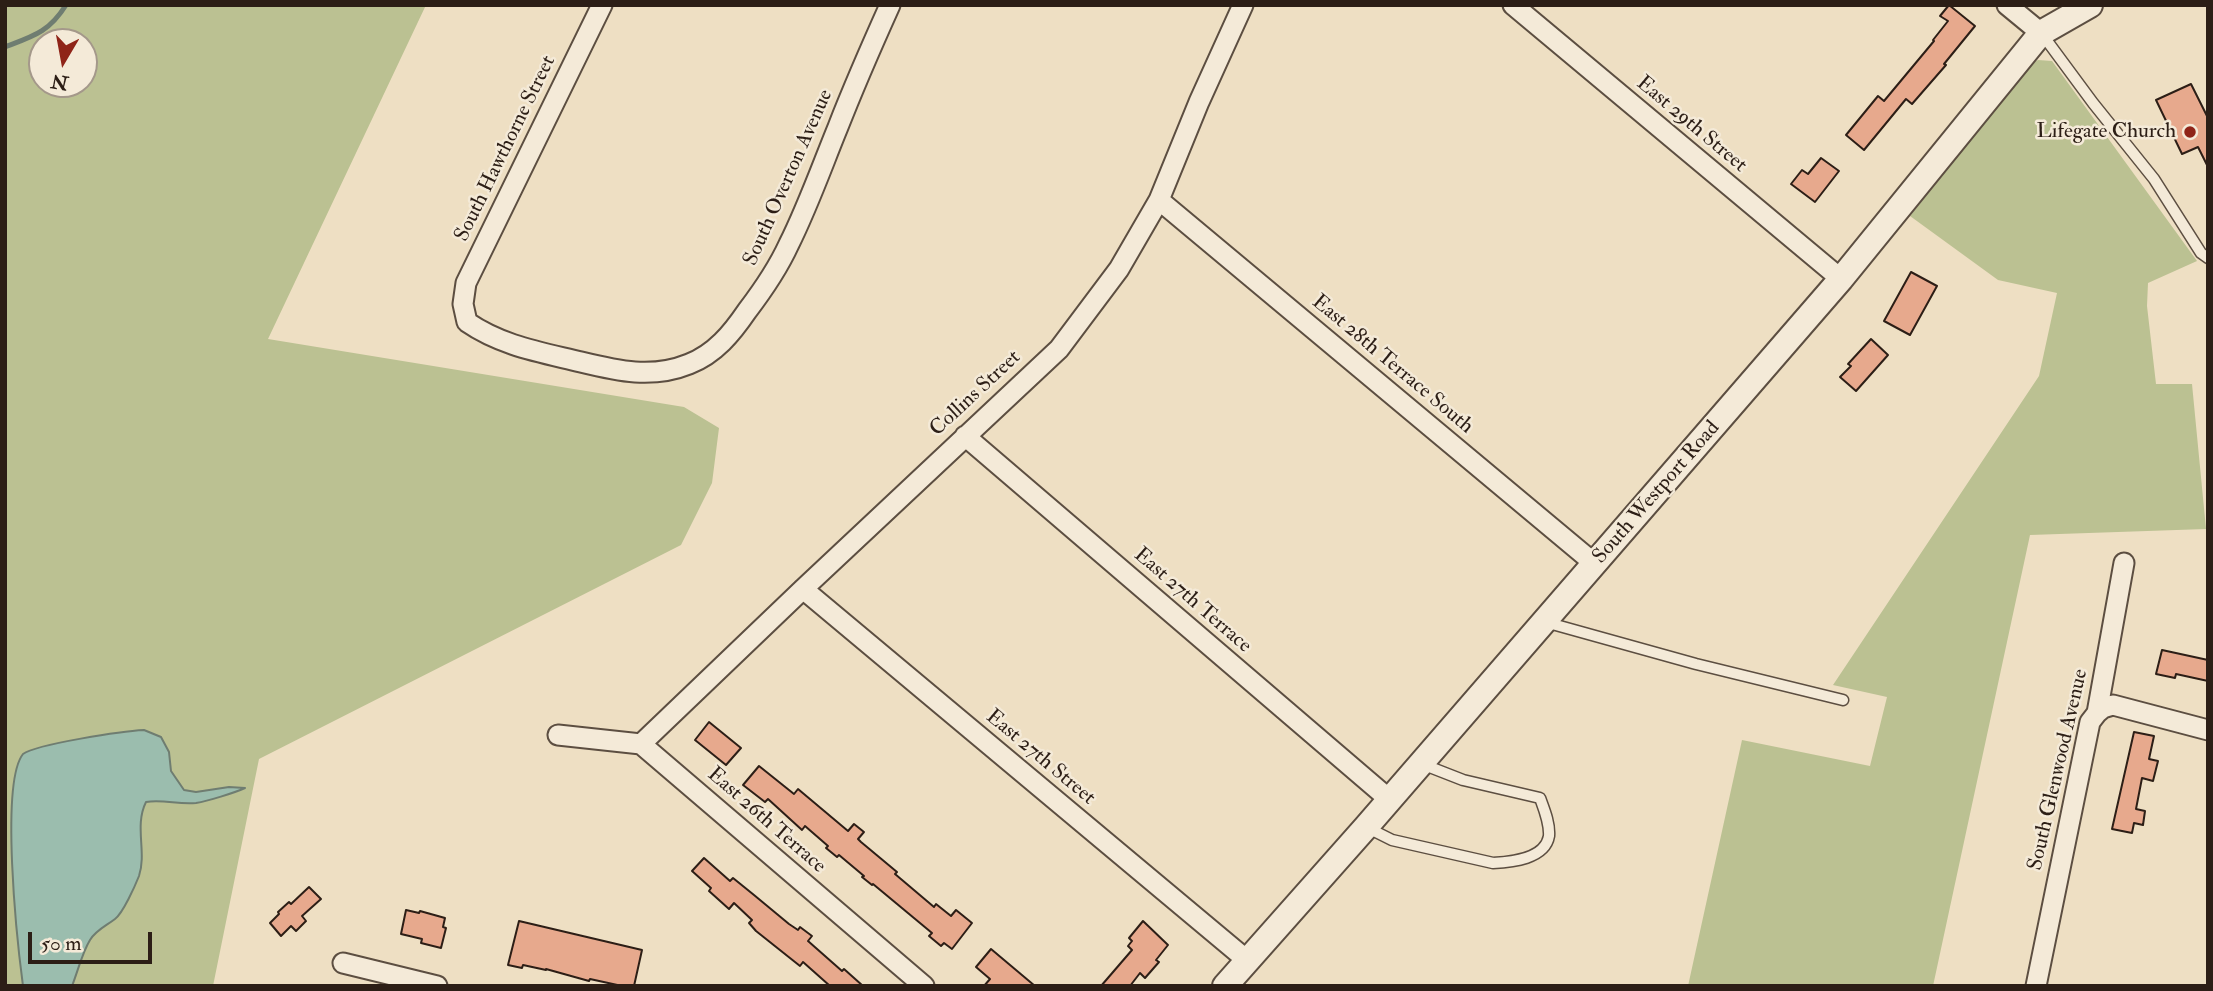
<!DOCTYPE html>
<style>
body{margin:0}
#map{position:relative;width:2213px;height:991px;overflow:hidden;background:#eedfc3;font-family:"IM FELL Double Pica",serif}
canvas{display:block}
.frame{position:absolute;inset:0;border:7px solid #2c1e16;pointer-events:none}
.north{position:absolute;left:28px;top:28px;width:70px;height:70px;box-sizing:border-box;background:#f4ead8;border:2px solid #a4988a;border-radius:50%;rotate:190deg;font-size:19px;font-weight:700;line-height:28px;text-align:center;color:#2c1e16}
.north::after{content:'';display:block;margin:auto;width:24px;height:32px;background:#8f2418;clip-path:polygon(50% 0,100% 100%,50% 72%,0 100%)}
.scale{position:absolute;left:28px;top:932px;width:124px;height:32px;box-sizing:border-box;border:4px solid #2c1e16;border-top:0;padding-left:9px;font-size:21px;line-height:24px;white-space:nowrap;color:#2c1e16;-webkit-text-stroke:5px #f4ead8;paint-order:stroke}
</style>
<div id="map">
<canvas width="2213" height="991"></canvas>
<div class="frame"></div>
<div class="north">N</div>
<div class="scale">50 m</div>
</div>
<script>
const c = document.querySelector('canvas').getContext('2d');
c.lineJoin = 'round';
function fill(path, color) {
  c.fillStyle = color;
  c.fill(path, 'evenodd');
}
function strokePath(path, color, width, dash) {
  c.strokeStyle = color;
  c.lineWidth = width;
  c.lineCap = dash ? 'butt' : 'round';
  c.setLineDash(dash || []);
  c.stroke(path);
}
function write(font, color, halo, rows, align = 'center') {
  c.font = font + ' "IM FELL Double Pica",serif';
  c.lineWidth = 5;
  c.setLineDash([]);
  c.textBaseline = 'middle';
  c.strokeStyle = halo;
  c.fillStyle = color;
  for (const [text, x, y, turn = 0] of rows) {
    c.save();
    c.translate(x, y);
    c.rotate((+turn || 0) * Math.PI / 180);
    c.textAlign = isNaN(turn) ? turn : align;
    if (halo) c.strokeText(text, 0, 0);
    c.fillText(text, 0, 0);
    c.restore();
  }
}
const green = new Path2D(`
 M 5,5 L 426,5 L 268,339 L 684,407 L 719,428 L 712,483 L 681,545 L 259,759 L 213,986 L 5,986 ZM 42,42 L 84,42 L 84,84 L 42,84 Z
 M 2038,60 L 2052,61 L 2197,261 L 2148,283 L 2147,306 L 2156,384 L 2192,384 L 2206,529 L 2030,535 L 1933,986 L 1688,986 L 1742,740 L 1870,766 L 1887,697 L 1833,685 L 2039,376 L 2057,293 L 1998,280 L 1910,216 L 2028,66 Z`);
const water = new Path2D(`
 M 144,730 L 161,737 L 169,752 L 171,771 L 184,790 L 196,792 L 229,787 L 245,788 C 234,793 208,801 196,803 C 179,805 163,799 146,802 C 134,826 147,852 139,876 C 135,886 123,913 115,919 C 106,926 96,930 90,940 C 82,953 78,971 72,986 L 23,986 C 17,941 0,783 23,754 C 37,744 123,731 144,730 Z`);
const stream = new Path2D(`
 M 5,47 C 34,36 49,32 66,5`);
const building = new Path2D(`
 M 1949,5 L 1975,26 L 1944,64 L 1946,65 L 1912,104 L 1906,99 L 1864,150 L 1846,135 L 1878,96 L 1884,101 L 1934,41 L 1933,40 L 1948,21 L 1940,16 Z
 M 2191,84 L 2208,118 L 2208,167 L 2198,147 L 2182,154 L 2156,100 Z
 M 1821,158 L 1839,171 L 1815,202 L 1791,184 L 1802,170 L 1808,174 Z
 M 1911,272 L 1937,286 L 1910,335 L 1884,321 Z
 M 1871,339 L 1888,355 L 1856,391 L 1840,377 L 1851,366 L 1848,364 Z
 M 2162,650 L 2208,660 L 2208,681 L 2176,674 L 2175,678 L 2156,674 Z
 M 709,722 L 741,748 L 726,765 L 695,740 Z
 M 2134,732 L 2154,736 L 2149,759 L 2158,761 L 2153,781 L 2142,778 L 2136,809 L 2145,811 L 2143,825 L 2134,823 L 2132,833 L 2112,829 Z
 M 759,766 L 794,794 L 798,789 L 848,831 L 854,824 L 864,832 L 858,839 L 861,842 L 897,872 L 895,874 L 934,907 L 936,904 L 951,916 L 956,910 L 972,923 L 952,949 L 944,943 L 941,946 L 929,936 L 932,933 L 873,884 L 872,885 L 862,877 L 864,876 L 839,855 L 837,857 L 826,848 L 828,846 L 805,826 L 802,830 L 768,799 L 765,802 L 743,785 Z
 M 704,858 L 730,881 L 733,878 L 754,895 L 789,924 L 798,930 L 800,927 L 812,936 L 808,941 L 842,971 L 844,969 L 863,986 L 830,986 L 803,962 L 800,966 L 756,931 L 749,923 L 752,920 L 734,903 L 729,909 L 709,891 L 711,888 L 692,871 Z
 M 309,887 L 321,899 L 302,916 L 306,921 L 296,931 L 291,926 L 281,936 L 270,923 L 279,914 L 278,912 L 289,902 L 291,904 Z
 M 406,910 L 419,913 L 420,911 L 445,918 L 443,927 L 446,928 L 441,948 L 421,943 L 422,939 L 401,934 Z
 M 519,921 L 642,950 L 634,986 L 622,986 L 590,979 L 589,981 L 546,969 L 546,970 L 523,965 L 522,968 L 508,965 Z
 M 1143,921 L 1168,945 L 1156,960 L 1159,962 L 1145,978 L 1140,973 L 1130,986 L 1101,986 L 1132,950 L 1128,946 L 1132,941 L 1129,938 Z
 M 991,949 L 1035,986 L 984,986 L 990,979 L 976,967 Z`);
const service = new Path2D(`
 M 2042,34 L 2093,103 L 2154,179 L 2201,253 L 2208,258
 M 1545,622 L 1696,664 L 1843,700
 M 1366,827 L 1392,840 L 1493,863 C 1512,862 1545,859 1549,836 C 1550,823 1544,809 1540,798 L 1463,780 L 1422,764`);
const minor = new Path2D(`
 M 602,5 L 466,283 L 463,304 L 467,322 C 502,346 540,352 581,362 C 618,371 652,379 689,364 C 715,354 732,333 747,311 C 763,290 778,268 789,244 C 808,206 822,166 838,127 C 854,86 872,45 890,5
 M 1513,5 L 1841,279
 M 2007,5 L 2041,33
 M 1159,200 L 1595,564
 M 965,436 L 1390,800
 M 803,589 L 1248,961
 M 2097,713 L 2103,708 L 2113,705 L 2208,730
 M 558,735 L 641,744 L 924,986
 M 641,744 L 803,589 L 1059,349 L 1119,269 L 1159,200 L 1199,102 L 1243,5
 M 343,963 L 437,986
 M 2036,986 L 2090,722 L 2097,713 L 2124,563`);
const tertiary = new Path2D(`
 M 1225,986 L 1366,827 L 1841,279 L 2041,33 L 2090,5`);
const markers = [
 [2190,132,7,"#8f2418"]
];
const streetNames = [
 ["East 29th Street",1691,125,40],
 ["South Hawthorne Street",506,149,-64],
 ["South Overton Avenue",789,178,-66],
 ["East 28th Terrace South",1392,365,40],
 ["Collins Street",976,394,-43],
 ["South Westport Road",1657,493,-49],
 ["East 27th Terrace",1192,601,41],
 ["East 27th Street",1040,758,40],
 ["South Glenwood Avenue",2059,770,-77],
 ["East 26th Terrace",766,821,41]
];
const poiNames = [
 ["Lifegate Church",2176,132]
];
fill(green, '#bbc192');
fill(water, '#9bbdae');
strokePath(water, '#6f7d71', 2);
strokePath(stream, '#6f7d71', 5);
fill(building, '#e7a98d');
strokePath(building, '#2c1e16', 2);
strokePath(service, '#5c4e41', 13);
strokePath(minor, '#5c4e41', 23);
strokePath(tertiary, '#5c4e41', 28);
strokePath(service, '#f4ead8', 10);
strokePath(minor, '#f4ead8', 19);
strokePath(tertiary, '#f4ead8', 24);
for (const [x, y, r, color] of markers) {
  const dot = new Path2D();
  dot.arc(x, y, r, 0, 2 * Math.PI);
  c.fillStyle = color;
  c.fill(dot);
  strokePath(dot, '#f4ead8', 2.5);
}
write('21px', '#2c1e16', '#f4ead8', streetNames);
write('21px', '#2c1e16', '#f4ead8', poiNames, 'right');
</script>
